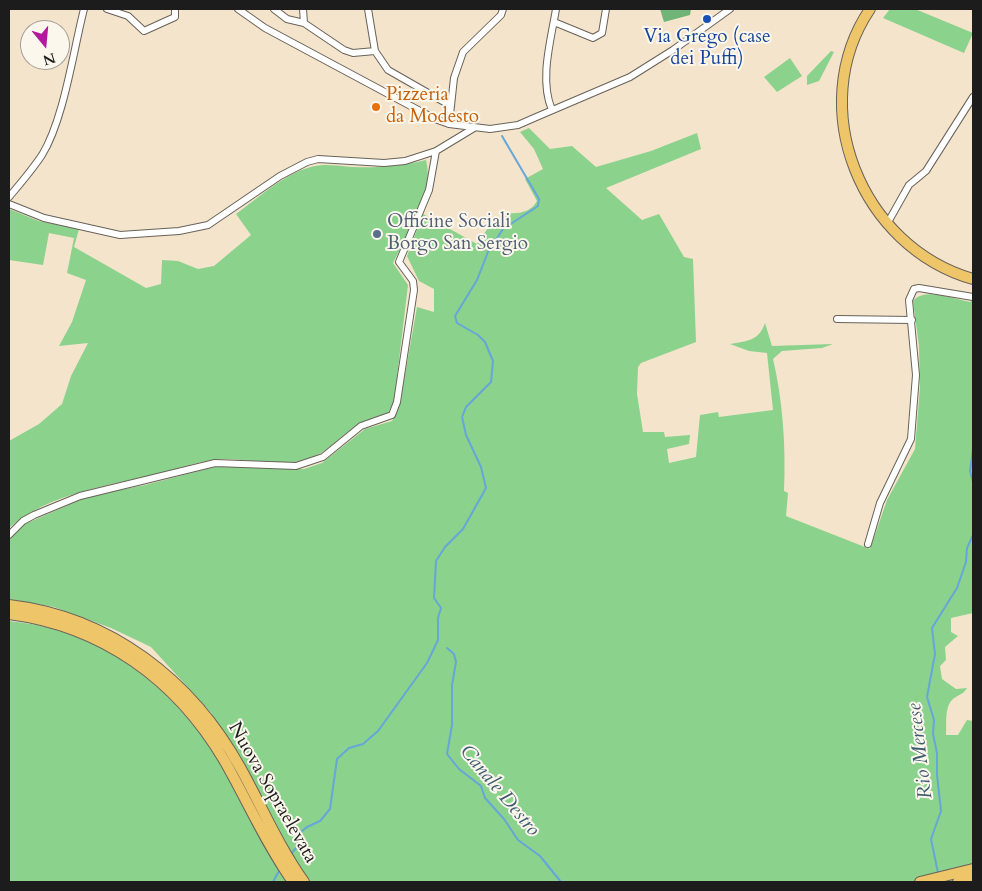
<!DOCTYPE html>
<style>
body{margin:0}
#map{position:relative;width:982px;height:891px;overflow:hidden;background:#f4e4cb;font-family:Cardo,serif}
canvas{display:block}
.frame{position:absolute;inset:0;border:10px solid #1c1c1c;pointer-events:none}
.north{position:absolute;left:20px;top:20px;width:50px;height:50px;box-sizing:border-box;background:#fbf7ec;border:1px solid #a29f99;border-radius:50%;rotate:163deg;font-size:14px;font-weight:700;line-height:20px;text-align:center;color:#1c1c1c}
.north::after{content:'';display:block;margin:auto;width:18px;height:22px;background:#b5179e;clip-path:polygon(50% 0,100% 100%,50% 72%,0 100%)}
</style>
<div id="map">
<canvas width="982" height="891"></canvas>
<div class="frame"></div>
<div class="north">N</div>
</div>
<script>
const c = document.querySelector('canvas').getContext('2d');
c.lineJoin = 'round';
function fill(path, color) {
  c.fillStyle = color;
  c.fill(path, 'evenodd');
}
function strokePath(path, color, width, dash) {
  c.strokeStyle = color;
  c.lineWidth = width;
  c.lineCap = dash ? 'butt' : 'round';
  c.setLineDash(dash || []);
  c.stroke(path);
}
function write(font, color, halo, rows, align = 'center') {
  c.font = font + ' Cardo,serif';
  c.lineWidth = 4;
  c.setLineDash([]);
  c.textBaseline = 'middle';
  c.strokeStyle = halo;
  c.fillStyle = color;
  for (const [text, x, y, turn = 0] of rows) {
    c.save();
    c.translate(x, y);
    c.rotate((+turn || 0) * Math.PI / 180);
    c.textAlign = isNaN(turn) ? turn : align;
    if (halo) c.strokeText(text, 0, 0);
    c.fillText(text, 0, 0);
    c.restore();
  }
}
const green = new Path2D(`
 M 890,9 L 915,9 L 973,33 L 964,53 L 883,18 Z
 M 831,51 L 834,52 L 819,81 L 807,85 L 807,76 Z
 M 790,58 L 802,76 L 777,92 L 764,77 Z
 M 529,128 L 550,149 L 572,146 L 596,167 L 651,151 L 697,133 L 701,149 L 606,188 L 642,220 L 659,214 L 684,257 L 693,259 L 696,342 L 641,363 L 638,367 L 637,394 L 643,432 L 664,432 L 665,437 L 690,435 L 689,444 L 667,449 L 669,463 L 696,457 L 700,415 L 718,412 L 719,417 L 773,410 L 767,353 L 749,351 L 730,344 C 747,341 759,341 765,323 L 772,346 L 833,344 L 822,348 L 782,351 L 773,359 C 783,401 786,448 784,491 L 788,493 L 786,516 L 870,549 L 887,500 L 915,449 L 920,387 L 919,346 L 913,301 C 925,287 954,299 970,302 L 973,300 L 973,613 L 951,618 L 951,632 L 958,636 L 945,647 L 946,660 L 940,666 L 942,679 L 956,689 L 967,688 C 963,695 957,695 952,700 C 944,708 947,725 946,735 L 958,735 L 967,720 L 973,721 L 973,882 L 9,882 L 9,621 C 84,628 147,667 194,726 L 212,714 L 151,647 L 111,628 L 54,607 L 9,599 L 9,538 L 25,524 L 89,496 L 145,485 L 218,466 L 304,469 L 322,463 L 365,429 L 392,421 L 399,408 L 417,307 L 434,312 L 434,289 L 419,281 L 407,256 L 423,214 L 477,244 L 490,225 L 508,213 C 519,214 531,212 537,201 L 525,179 L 543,169 L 534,149 L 520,132 Z
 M 426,160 C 435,195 408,233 393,263 L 408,285 L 394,402 L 388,413 C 376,417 364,421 353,428 C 334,441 325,456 300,461 C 274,467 246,458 220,459 C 199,461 177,469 157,474 C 107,486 49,493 9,528 L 9,441 L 39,424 L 62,404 L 71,376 L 88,343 L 59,346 L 72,322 L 86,280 L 67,273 L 74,238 L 49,233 L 43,265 L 9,260 L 9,209 L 39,221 L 79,229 L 74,247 L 146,288 L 161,284 L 162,260 L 178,261 L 198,269 L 214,266 L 251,235 L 236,214 C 258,198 284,174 311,167 C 325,163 338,166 353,167 C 378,168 402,166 426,160 Z`);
const forest = new Path2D(`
 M 660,9 L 691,9 L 690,15 L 664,22 Z`);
const stream = new Path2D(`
 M 973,435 L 973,448
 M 973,449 L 970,471 L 973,482
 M 447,648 L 454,654 L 456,662 L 452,685 L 452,725 L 447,754 L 459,769 L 481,786 L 485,798 L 504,819 L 518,840 L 540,856 L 561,882
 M 290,855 L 297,847 L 301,832 L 307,827 L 320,821 L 330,809 L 337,759 L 349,748 L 363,744 L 378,731 L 427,663 L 438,640 L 438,618 L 441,608 L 434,598 L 436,561 L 445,547 L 463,529 L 486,488 L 481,467 L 466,435 L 462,417 L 466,407 L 491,382 L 493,361 L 485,342 L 478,335 L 457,323 L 455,316 L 477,280 L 488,252 L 503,229 L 538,206 L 539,199 L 502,136
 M 938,873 L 931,839 L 941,811 L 937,775 L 937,753 L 933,734 L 934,720 L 927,697 L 935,654 L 932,628 L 957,588 L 966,562 L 967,548 L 973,535
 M 273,882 L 280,869`);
const minor = new Path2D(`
 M 107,9 L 128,16 L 144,31 L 175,17 L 175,9
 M 238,9 L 265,28 L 435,119 L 449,124 L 490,129 L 518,125 L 534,118 L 630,77 L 673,50 L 730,9
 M 274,9 L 287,19 L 304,23 L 344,50 L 353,53 L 375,51
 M 303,9 L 304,23
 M 368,9 L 375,51 L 388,70 L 451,106
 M 554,22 L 593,38 L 602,33 L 606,9
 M 552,110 C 539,80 551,40 556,9
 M 449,124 L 454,78 L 463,52 L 501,15 L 503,9
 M 9,197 C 20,184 32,170 42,155 C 64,119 73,52 84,9
 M 9,204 L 44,218 L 120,235 L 179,231 L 208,225 L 280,176 L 307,162 L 318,159 L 384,163 L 405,161 L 436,151 L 474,128
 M 887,224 L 909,185 L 926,171 L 973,97
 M 837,319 L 912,320
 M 9,535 L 23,521 L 34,515 L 80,496 L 215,463 L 296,466 L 323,457 L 361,426 L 392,415 L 397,402 L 414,290 L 413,281 L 399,262 L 429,190 L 436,151
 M 868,544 L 880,503 L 911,439 L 916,375 L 909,300 L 914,289 L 919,288 L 973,297`);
const primary = new Path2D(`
 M 870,9 C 804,107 861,247 973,279`);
const trunk = new Path2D(`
 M 9,605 C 111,617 192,680 241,769 C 262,807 279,847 304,882
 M 9,614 C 102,626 176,679 224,760 C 247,800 266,844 293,882
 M 920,882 L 973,869
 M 958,882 L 973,879`);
const markers = [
 [707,19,5,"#1a4fb4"],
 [376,107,5,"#e8710a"],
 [377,234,5,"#5c6f8a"]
];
const transitNames = [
 ["Via Grego (case",707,38],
 ["dei Puffi)",707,60]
];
const foodNames = [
 ["Pizzeria",386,96],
 ["da Modesto",386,118]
];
const serviceNames = [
 ["Officine Sociali",387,223],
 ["Borgo San Sergio",387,245]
];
const streetNames = [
 ["Nuova Sopraelevata",272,793,60]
];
const waterNames = [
 ["Rio Mercese",921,751,-97],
 ["Canale Destro",499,791,50]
];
fill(green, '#8bd28c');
fill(forest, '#70b478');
strokePath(stream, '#66a6d9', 2);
strokePath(minor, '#686259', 8);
strokePath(primary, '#686259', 12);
strokePath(trunk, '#686259', 12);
strokePath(minor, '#fff', 6);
strokePath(primary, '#eec569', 10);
strokePath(trunk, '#eec569', 10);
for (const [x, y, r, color] of markers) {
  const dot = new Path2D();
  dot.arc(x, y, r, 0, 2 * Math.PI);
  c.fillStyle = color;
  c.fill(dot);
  strokePath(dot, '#fbf7ec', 2);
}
write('19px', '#164399', '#fbf7ec', transitNames);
write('19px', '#c56008', '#fbf7ec', foodNames, 'left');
write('19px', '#4e5e75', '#fbf7ec', serviceNames, 'left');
write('19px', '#1c1c1c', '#fbf7ec', streetNames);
write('italic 20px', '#3d5a71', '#fbf7ec', waterNames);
</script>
